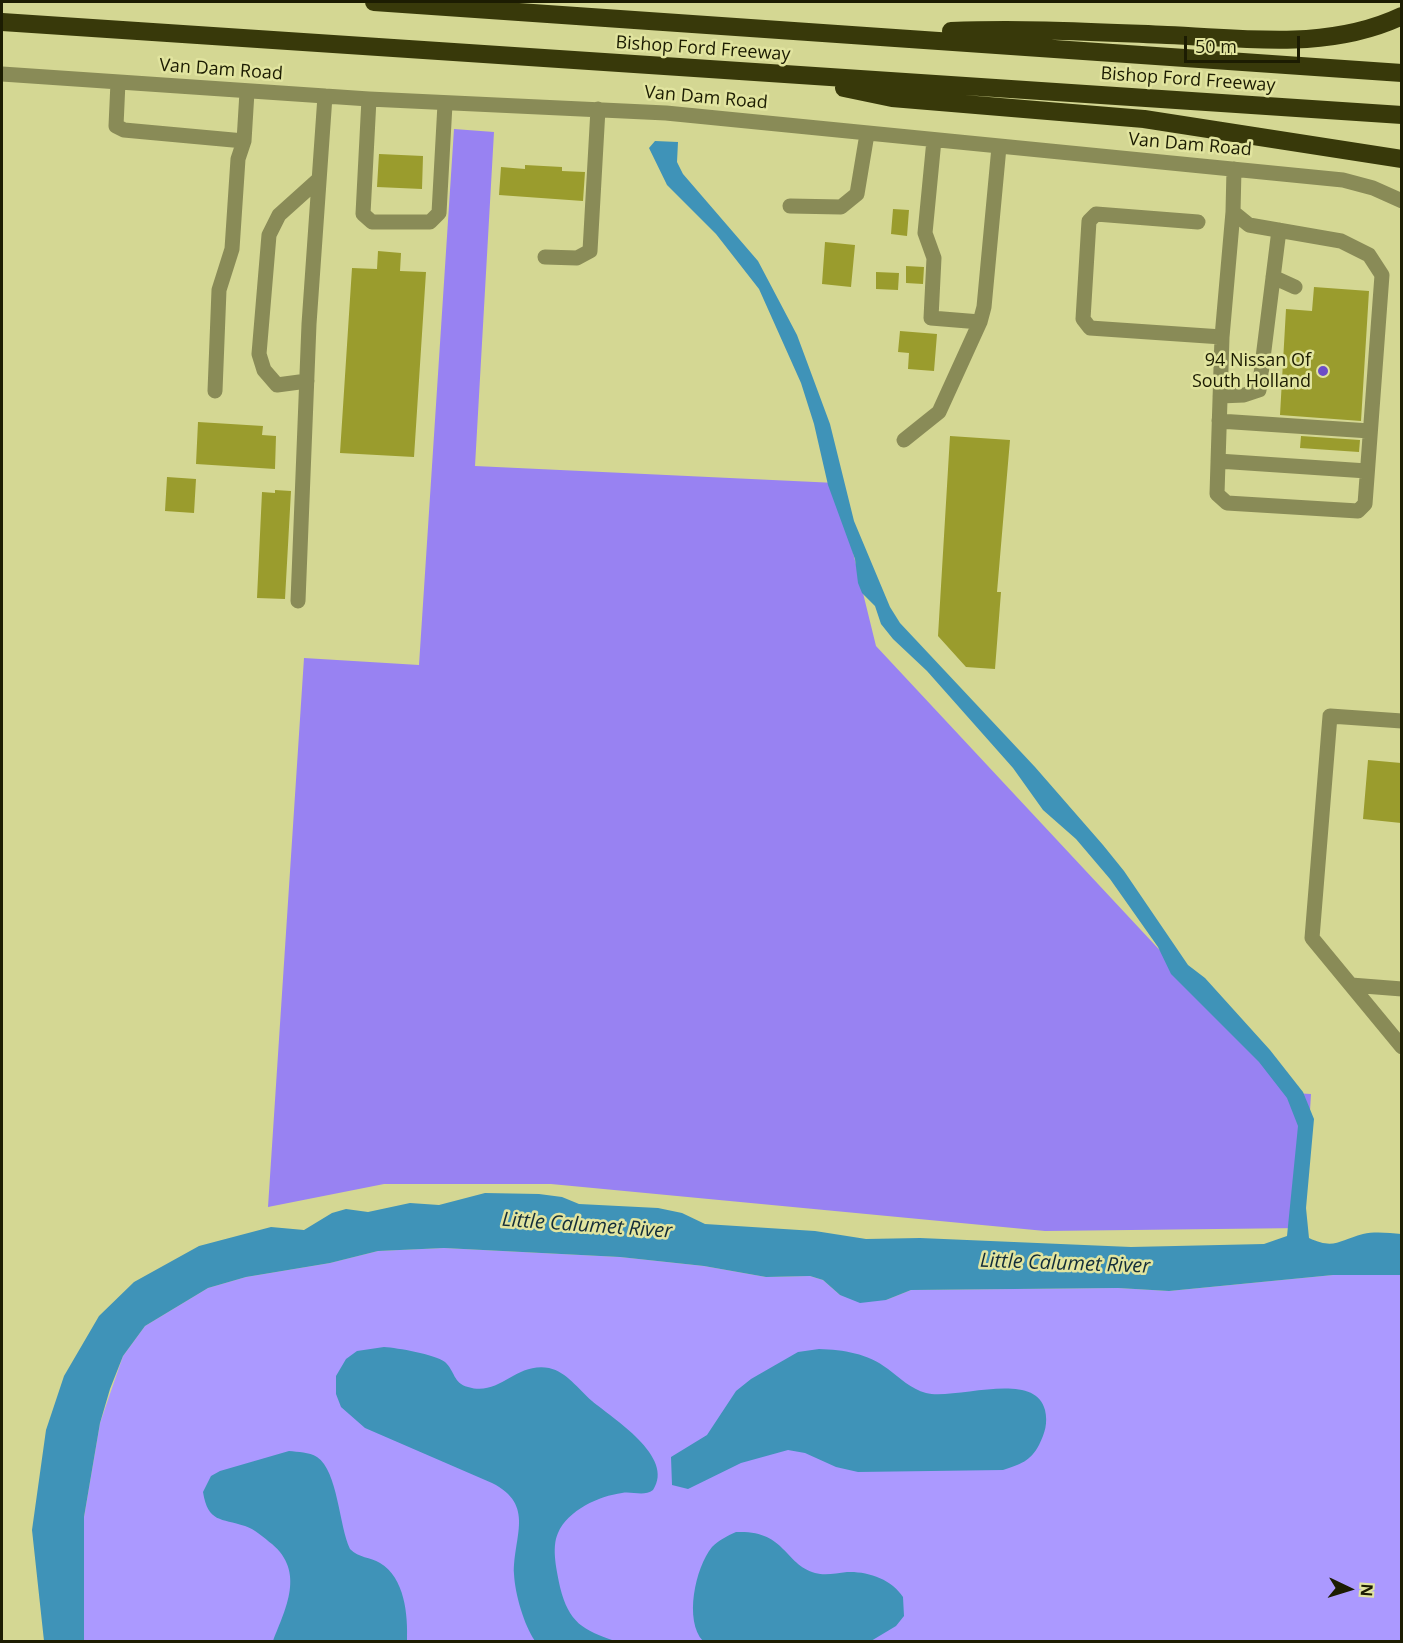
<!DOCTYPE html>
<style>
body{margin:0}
#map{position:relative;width:1403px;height:1643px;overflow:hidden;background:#d4d793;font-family:"Open Sans",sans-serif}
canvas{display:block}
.frame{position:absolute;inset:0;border:3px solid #1c1c02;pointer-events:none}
.north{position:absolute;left:1319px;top:1559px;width:60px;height:60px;-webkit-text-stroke:4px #e1e49f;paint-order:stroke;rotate:94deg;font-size:16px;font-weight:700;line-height:24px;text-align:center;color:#1c1c02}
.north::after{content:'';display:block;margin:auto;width:21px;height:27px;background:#1c1c02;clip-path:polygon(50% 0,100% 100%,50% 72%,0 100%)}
.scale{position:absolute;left:1184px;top:36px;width:116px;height:27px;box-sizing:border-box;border:3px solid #1c1c02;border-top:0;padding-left:8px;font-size:18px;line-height:21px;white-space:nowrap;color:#1c1c02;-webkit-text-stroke:4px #e1e49f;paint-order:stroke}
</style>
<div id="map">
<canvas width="1403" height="1643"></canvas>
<div class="frame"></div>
<div class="north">N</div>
<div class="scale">50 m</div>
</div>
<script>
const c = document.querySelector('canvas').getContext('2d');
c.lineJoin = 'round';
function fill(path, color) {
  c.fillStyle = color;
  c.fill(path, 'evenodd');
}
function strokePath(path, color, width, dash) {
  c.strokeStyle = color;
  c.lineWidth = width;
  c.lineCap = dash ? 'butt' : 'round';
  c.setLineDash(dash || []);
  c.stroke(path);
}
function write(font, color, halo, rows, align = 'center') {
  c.font = font + ' "Open Sans",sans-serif';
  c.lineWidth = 5;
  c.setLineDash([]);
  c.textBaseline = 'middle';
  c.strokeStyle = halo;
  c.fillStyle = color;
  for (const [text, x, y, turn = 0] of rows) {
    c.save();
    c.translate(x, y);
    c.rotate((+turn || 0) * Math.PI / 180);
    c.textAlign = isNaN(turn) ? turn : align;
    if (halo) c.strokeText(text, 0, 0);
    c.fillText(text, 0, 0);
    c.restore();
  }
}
const green = new Path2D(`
 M 444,1248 L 620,1257 L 704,1266 L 766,1277 L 810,1276 L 823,1280 L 840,1295 L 886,1300 L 911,1290 L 1118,1288 L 1169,1291 L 1333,1275 L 1401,1275 L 1401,1641 L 84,1642 L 84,1517 L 100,1423 L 123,1356 L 145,1326 L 208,1288 L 246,1277 L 330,1263 L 378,1251 Z`);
const forest = new Path2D(`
 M 454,129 L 494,132 L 475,466 L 836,483 L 876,646 L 1293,1093 L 1311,1094 L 1303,1228 L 1045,1231 L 551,1184 L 384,1184 L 268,1207 L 304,658 L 419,665 Z`);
const water = new Path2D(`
 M 655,141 L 678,142 L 677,162 L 683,174 L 758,261 L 797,335 L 830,424 L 854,521 L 890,607 L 900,623 L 1035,767 L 1103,845 L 1124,871 L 1188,965 L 1205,978 L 1270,1050 L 1303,1092 L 1314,1119 L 1306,1208 L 1309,1238 C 1334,1250 1340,1240 1363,1234 C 1375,1231 1390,1233 1401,1234 L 1401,1275 L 1333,1275 L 1169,1291 L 1118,1288 L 911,1290 L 886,1300 L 860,1303 L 840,1295 L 823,1280 L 810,1276 L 766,1277 L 704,1266 L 620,1257 L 444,1248 L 378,1251 L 330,1263 L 246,1277 L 208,1288 L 145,1326 L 123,1356 L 110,1389 L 100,1423 L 84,1517 L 84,1641 L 44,1641 L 32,1530 L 46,1430 L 64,1376 L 99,1316 L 134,1282 L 199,1246 L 271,1227 L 304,1230 L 332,1213 L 346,1209 L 368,1212 L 410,1203 L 439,1205 L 485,1193 L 539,1194 L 562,1197 L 579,1204 L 658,1208 L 682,1213 L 705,1224 L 815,1231 L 866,1239 L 920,1238 L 1131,1247 L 1264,1244 L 1287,1236 L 1298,1126 L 1287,1098 L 1259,1062 L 1171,974 L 1158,947 L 1110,879 L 1076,839 L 1043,810 L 1013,768 L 927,671 L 893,639 L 881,624 L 875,606 L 862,593 L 858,583 L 855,559 L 828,485 L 814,424 L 801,383 L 759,289 L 716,234 L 667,185 L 649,148 Z
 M 384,1347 C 398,1348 434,1354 445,1362 C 455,1371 453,1383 468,1387 C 500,1397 515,1362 549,1368 C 567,1372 578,1389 592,1401 C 612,1418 676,1457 653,1490 C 644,1497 632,1491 622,1493 C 599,1496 568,1510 558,1533 C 551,1548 557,1572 560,1587 C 569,1623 583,1630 615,1641 L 535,1641 C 524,1625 515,1594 514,1574 C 513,1537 536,1505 492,1483 L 365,1428 L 341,1407 L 336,1394 L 336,1376 L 346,1359 L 357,1351 Z
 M 819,1349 C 844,1350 867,1353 888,1369 C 900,1378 911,1389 926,1393 C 953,1401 1035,1369 1045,1410 C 1048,1423 1045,1433 1039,1445 C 1030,1462 1020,1464 1003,1470 L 858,1472 L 836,1467 L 805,1453 L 788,1450 L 741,1463 L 688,1489 L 672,1485 L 671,1457 L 707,1435 L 736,1391 L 751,1379 L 798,1352 Z
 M 289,1451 C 298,1452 309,1452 317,1457 C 338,1471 339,1526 350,1549 C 359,1558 370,1557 380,1563 C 405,1578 408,1615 407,1641 L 273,1641 C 286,1608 305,1572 272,1544 C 264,1538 255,1529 245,1526 C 221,1518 208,1523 203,1492 L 211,1476 L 220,1471 Z
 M 736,1532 C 786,1530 783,1563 815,1573 C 826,1576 836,1573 847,1572 C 867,1571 892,1579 903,1597 L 904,1616 L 896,1626 L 871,1641 L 703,1641 C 684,1621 695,1568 712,1547 C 719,1540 727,1536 736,1532 Z`);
const building = new Path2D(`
 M 379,154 L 423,156 L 422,189 L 377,187 Z
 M 525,165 L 562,167 L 562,171 L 585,172 L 583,201 L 499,195 L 501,167 L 525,169 Z
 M 893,209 L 909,210 L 907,236 L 891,234 Z
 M 825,242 L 855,245 L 851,287 L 822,284 Z
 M 378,251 L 401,253 L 400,271 L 426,272 L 414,457 L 340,453 L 352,268 L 377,269 Z
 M 906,266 L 924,267 L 923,284 L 906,283 Z
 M 876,272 L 899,273 L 898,290 L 876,289 Z
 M 1314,287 L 1369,291 L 1361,421 L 1280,415 L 1286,309 L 1312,311 Z
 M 900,331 L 937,334 L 934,371 L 908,369 L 909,353 L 898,352 Z
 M 198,422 L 263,426 L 262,435 L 276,436 L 275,469 L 196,464 Z
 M 950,436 L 1010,440 L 997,592 L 1001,592 L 995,669 L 966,667 L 938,636 Z
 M 1301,436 L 1360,440 L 1359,452 L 1300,448 Z
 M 167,477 L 196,479 L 194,513 L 165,511 Z
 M 275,490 L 291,491 L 285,599 L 257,598 L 262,492 L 275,493 Z
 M 1368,760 L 1401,763 L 1401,823 L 1363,819 Z`);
const minor = new Path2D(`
 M 2,74 L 369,99 L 666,113 L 1343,180 L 1373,188 L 1402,201
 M 118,82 L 116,126 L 124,130 L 244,141
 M 369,99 L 363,214 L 372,222 L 430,222 L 439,213 L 445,104
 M 934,140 L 925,233 L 934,258 L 931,318 L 980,322
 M 790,206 L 841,207 L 857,194 L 867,134
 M 1233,212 L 1222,337 L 1217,494 L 1227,503 L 1358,511 L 1365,504 L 1382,275 L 1369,255 L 1341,241 L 1249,225 L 1233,212 L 1234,169
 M 1198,222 L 1096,214 L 1089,221 L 1083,319 L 1090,328 L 1222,337
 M 545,257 L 577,258 L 590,251 L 598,109
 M 1273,277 L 1295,287
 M 307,381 L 277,385 L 264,370 L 259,354 L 269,235 L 279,215 L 319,179
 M 215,391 L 219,290 L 232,249 L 238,159 L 244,141 L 247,92
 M 1220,396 L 1244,395 L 1259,390 L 1279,230
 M 1219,421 L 1370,431
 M 904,440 L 939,412 L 980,322 L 984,307 L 999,147
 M 1218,461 L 1367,471
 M 298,601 L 309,324 L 325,96
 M 1402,721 L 1330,716 L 1312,938 L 1402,1047
 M 1351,985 L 1402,989`);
const highway = new Path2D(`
 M 374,2 L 1402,73
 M 2,22 L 1402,115
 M 951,31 C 1024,28 1095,32 1167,35 C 1246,38 1328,51 1402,16
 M 844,88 L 892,98 L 1144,119 L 1402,159`);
const markers = [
 [1323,371,6,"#6c4dc7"]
];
const streetNames = [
 ["Bishop Ford Freeway",703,49,4],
 ["Van Dam Road",221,70,4],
 ["Bishop Ford Freeway",1188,80,4],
 ["Van Dam Road",706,98,5],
 ["Van Dam Road",1190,145,5]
];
const poiNames = [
 ["94 Nissan Of",1311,361],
 ["South Holland",1311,382]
];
const waterNames = [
 ["Little Calumet River",587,1226,4],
 ["Little Calumet River",1065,1264,2]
];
fill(green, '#ab99ff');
fill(forest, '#9882f2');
fill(water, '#3f93b8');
fill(building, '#9a9c2d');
strokePath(minor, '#898b57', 15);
strokePath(highway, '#38390a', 18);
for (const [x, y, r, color] of markers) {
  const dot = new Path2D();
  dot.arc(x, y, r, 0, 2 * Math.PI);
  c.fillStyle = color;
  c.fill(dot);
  strokePath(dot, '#e1e49f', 2);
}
write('18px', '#1c1c02', '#e1e49f', streetNames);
write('18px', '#1c1c02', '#e1e49f', poiNames, 'right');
write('italic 20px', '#132d39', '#e1e49f', waterNames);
</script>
